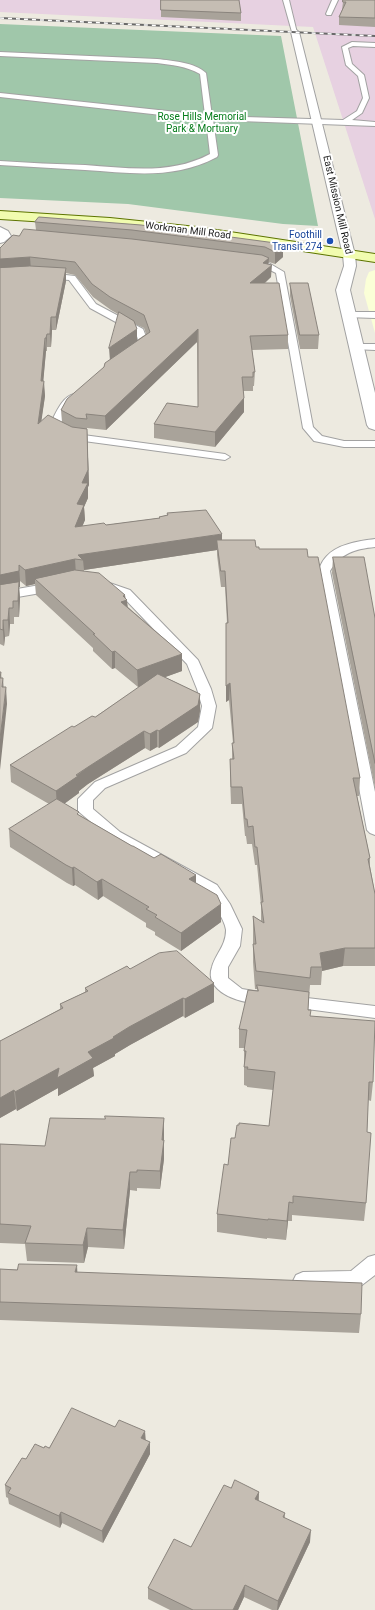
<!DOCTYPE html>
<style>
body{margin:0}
canvas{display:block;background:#edeae0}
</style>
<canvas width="375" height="1610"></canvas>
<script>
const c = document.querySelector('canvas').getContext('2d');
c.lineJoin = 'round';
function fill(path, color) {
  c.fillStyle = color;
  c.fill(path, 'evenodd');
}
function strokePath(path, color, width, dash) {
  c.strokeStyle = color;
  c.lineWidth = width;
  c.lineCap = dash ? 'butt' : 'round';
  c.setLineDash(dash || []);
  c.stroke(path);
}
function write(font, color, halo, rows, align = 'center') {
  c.font = font + ' Roboto,sans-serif';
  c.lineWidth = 4;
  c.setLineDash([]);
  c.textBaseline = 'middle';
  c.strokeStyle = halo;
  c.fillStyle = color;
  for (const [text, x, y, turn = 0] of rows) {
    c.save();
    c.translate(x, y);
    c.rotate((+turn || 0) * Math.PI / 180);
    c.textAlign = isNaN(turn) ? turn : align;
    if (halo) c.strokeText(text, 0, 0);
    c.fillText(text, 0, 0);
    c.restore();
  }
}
const industrial = new Path2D(`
 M 0,0 L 375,0 L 375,219 L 313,27 L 0,12 Z`);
const education = new Path2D(`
 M 375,270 L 375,333 L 364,293 L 366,279 L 369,272 Z`);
const cemetery = new Path2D(`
 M 0,24 L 281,36 L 318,226 L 283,224 L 128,204 L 0,198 Z`);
const service = new Path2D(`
 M 283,0 L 289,0 L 297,33 L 292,32 Z
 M 332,0 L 338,0 L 331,15 L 327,15 L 326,14 Z
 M 352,42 L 375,43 L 375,47 L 353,46 L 348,48 L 352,64 L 364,75 L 369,98 L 362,113 L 352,120 L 375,122 L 375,126 L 213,120 L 218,155 L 217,157 C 174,180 132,173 85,170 C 57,168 28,167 0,165 L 0,161 C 28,163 57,164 85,165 C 128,168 171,175 210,154 L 206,120 L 0,97 L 0,93 L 205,115 L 200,74 C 186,66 172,65 157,63 L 0,56 L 0,52 L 157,59 C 173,61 194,62 206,73 L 212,116 L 343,120 L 357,111 L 363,98 L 358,76 L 346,65 L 342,47 Z
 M 252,259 L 267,262 L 284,272 L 313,427 L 322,436 L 344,441 L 375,441 L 375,447 L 344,447 L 314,441 L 303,428 L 276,273 L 262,266 L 249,264 L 248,262 Z
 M 47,273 L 75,276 L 96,304 L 143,329 L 149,344 C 145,349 138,356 131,354 L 129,352 L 139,343 L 136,333 L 90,308 L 69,280 L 44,278 L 43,276 L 44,274 Z
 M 349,312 L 375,312 L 375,318 L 346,317 L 344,315 Z
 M 356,344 L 375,344 L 375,350 L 353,349 L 351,347 L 353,345 Z
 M 74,394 L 79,397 L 69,407 L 60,425 L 76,434 L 225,454 L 230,457 L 225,460 L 69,439 L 49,426 C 55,416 61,397 74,394 Z
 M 375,539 L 375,547 C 355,549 341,553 330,571 L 375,792 L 375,835 L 370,833 L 367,830 L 318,571 C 320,567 322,561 326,557 C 337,544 359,541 375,539 Z
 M 56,580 L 60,581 L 62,584 L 60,587 L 35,594 L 0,600 L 0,592 L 34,586 Z
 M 101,580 L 130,590 L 198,660 L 211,689 L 216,706 L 212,728 L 186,753 L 105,788 L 93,800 L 93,809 L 120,832 L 217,885 L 230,904 L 242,929 L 240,946 L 228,967 L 228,978 L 242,989 L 272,994 L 275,998 L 272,1002 C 252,1008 202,995 212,967 C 216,953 226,946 226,930 C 225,920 212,901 205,893 L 110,838 L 78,811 L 78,799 L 95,782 L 176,747 L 198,727 L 202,706 L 197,689 L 187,664 L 122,596 L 97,587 L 95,584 L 97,581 Z
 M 290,996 L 375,1006 L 375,1018 L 284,1006 L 281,1002 L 284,998 Z
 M 375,1255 L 375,1275 L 362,1285 L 355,1288 L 303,1290 L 296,1287 L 293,1281 L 296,1275 L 303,1272 L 351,1271 L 368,1257 Z`);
const minor = new Path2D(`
 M 295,29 L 299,32 L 355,255 L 356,266 L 350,290 L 375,393 L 375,430 L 369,428 L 367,425 L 336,290 L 344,266 L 343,255 L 291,32 Z
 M 0,227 L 8,231 L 11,236 L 4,242 L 0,243 Z`);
const secondary = new Path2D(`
 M 0,211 L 110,218 L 197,227 L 375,254 L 375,262 L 197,235 L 110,226 L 0,219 Z`);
const rail = new Path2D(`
 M 0,18 L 375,36`);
const wall = new Path2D(`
 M 161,0 L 241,13 L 241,21 L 161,17 Z
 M 375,0 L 375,27 L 339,25 L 339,17 L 342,10 L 343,2 Z
 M 39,217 L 283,244 L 283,257 L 275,264 L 269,262 L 268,264 L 271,277 L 265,283 L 288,335 L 288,349 L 252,350 L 255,372 L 254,386 L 253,386 L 253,391 L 243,391 L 244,412 L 215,447 L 154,438 L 154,424 L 198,407 L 197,342 L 106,430 L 87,428 L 89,485 L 88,487 L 88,498 L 84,507 L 85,520 L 82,526 L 106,525 L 159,518 L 159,517 L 167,515 L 167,513 L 222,540 L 256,547 L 259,549 L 308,557 L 360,778 L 359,796 L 357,796 L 370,858 L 370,866 L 375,894 L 375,966 L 343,966 L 322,971 L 321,985 L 310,985 L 308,1010 L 310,1016 L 373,1082 L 371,1101 L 368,1100 L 367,1132 L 366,1203 L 364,1221 L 292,1215 L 292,1221 L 288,1221 L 286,1240 L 267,1238 L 267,1239 L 217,1232 L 217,1214 L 228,1165 L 235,1138 L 269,1126 L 273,1090 L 247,1087 L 247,1086 L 244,1085 L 244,1048 L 239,1048 L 239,1029 L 257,991 L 257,989 L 255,989 L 253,962 L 253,916 L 261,921 L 261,906 L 257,865 L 255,865 L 252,844 L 247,844 L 246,836 L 245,836 L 242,804 L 231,804 L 230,776 L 230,759 L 232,759 L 232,743 L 233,743 L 229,700 L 226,702 L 226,639 L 227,623 L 225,587 L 221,587 L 217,555 L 217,550 L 84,570 L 84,571 L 125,595 L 128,607 L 182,654 L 182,671 L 165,677 L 200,694 L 200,711 L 198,722 L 159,748 L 157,747 L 150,751 L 145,748 L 88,784 L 79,791 L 79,793 L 64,804 L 79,815 L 132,846 L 154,858 L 196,875 L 196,883 L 221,904 L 221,922 L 181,951 L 155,935 L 155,932 L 146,927 L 146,923 L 103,896 L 98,900 L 75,885 L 73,886 L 67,883 L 10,847 L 9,829 L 49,804 L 11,782 L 10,765 L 74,727 L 95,717 L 141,686 L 138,687 L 115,668 L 112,669 L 93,651 L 93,648 L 36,595 L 35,584 L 26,586 L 20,581 L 20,587 L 19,587 L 20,598 L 19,617 L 14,617 L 14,624 L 10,624 L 9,636 L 5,637 L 4,646 L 0,644 L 0,248 L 19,236 L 36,230 L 35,222 ZM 66,273 L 75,275 L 93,297 L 111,310 L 118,314 L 110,360 L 104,367 L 61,410 L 62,422 L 41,421 L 45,396 L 43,381 L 46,351 L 47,351 L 47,347 L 51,347 L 52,330 L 56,330 L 66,281 ZM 135,324 L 144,328 L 146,334 L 137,340 Z
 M 290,283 L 319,335 L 318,349 L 300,349 L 290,296 Z
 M 333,557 L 372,605 L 375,618 L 375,788 L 332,573 Z
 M 130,969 L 214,983 L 214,1002 L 185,1018 L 183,1016 L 130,1045 L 115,1054 L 115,1056 L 93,1068 L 94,1076 L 58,1096 L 58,1088 L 17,1111 L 16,1109 L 0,1118 L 0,1041 L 60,1009 L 60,1004 L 85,992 L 85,988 Z
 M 164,1118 L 164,1159 L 160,1189 L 137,1188 L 137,1191 L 130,1190 L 124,1249 L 88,1247 L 84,1263 L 27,1261 L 25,1244 L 0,1243 L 0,1144 L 45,1146 L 105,1119 Z
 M 0,1269 L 77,1272 L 361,1314 L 359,1333 L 0,1320 Z
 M 146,1440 L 150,1454 L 103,1543 L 62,1523 L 60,1528 L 9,1504 L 8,1498 L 6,1497 L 5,1485 L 26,1459 L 44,1448 Z
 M 231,1488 L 259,1492 L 259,1501 L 285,1513 L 285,1518 L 310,1542 L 278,1610 L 272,1610 L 244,1597 L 238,1610 L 170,1610 L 148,1599 L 148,1588 L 191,1547 Z`);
const shadedWall = new Path2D(`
 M 283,244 L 283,257 L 275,264 L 275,252 Z
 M 30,257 L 31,270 L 0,272 L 0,259 Z
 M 269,258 L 268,268 L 272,265 L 271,277 L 250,296 L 250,283 L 263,263 Z
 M 66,268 L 66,281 L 56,330 L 56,317 Z
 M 51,317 L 52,330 L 51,347 L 50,334 Z
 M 137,329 L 137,342 L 110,361 L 109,348 Z
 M 198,329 L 197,342 L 106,430 L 105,416 Z
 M 47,334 L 47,351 L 46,338 Z
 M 45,338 L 46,351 L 42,396 L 41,381 Z
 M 44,381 L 45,396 L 39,438 L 38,424 Z
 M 244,398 L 244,412 L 215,447 L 215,432 Z
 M 87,429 L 89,485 L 88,487 L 88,498 L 84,507 L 85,520 L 76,542 L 75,527 L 77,504 L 82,483 Z
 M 222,534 L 222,549 L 217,540 L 217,550 L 84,570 L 83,560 L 78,555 Z
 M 75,559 L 76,575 L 35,579 L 35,584 L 26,586 L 25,570 Z
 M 19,565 L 20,581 L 20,587 L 19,587 L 20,598 L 19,617 L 18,601 L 0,592 L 0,575 Z
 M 125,595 L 125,601 L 127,600 L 128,616 L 121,602 L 123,596 Z
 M 9,608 L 10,624 L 9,636 L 8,620 Z
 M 3,620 L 5,637 L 4,646 L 3,630 Z
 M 115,651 L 115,668 L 112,669 L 112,652 Z
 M 182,654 L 182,671 L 138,687 L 137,670 Z
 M 1,672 L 2,687 L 3,678 L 4,695 L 4,704 L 2,689 L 2,695 L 0,678 Z
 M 230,683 L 229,700 L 226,702 L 226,686 Z
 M 6,687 L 7,704 L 0,770 L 0,739 Z
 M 200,694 L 200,711 L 198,722 L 159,748 L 159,731 Z
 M 157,730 L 157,747 L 150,751 L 150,734 Z
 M 144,731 L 145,748 L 88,784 L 79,791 L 79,793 L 57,809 L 56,791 L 88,767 Z
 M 74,867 L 75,885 L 73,886 L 72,868 Z
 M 196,875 L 196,892 L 189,879 Z
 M 102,879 L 103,896 L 98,900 L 97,882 Z
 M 221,904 L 221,922 L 181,951 L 181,933 Z
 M 345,948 L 343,966 L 322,971 L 322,967 L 320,953 Z
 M 214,983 L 214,1002 L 185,1018 L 185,999 Z
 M 183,998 L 183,1016 L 130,1045 L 115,1054 L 115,1056 L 93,1068 L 94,1076 L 58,1096 L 58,1088 L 17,1111 L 15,1092 L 88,1052 L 129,1027 Z
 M 14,1090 L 16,1109 L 0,1118 L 0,1098 Z
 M 164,1118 L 164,1159 L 160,1189 L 160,1171 Z
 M 130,1172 L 130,1190 L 124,1249 L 123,1230 Z
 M 289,1202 L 288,1221 L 286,1240 L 287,1221 Z
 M 87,1228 L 88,1247 L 84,1263 L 83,1245 Z
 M 77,1265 L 78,1284 L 75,1272 Z
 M 145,1431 L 146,1443 L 141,1438 Z
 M 150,1442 L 150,1454 L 103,1543 L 102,1531 Z
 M 259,1492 L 258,1503 L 255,1499 Z
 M 61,1512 L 62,1523 L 60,1528 L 59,1516 Z
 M 311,1530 L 310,1542 L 278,1610 L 277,1610 L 278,1601 Z
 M 245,1585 L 244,1597 L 238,1610 L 233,1610 Z`);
const building = new Path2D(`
 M 161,0 L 239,0 L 241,13 L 161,10 Z
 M 343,0 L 375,0 L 375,18 L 339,17 L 346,2 L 343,2 Z
 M 39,217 L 141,225 L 283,244 L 275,252 L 265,247 L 132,230 L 35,222 Z
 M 24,229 L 132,239 L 262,255 L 269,258 L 263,263 L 272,265 L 250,283 L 279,283 L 288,335 L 250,336 L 255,372 L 253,372 L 253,377 L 242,377 L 244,398 L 215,432 L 154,424 L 167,403 L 198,407 L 198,329 L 105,416 L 86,414 L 87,419 L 76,418 L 61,410 L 67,399 L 104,367 L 105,363 L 150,332 L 144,315 L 110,297 L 92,284 L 75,262 L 30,257 L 0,259 L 0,248 L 13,235 L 19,236 Z
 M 30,266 L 66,268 L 56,317 L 51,317 L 50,334 L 47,334 L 46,338 L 45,338 L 41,381 L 44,381 L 38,424 L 48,415 L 72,427 L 87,429 L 88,470 L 82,483 L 88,483 L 77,504 L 84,505 L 75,527 L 104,523 L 106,525 L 160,518 L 159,517 L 168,515 L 167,513 L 206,510 L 222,534 L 78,555 L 83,560 L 75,559 L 25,570 L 19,565 L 19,571 L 0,575 L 0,268 Z
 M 290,283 L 308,283 L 319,335 L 300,335 Z
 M 119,312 L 134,321 L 137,329 L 109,348 Z
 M 217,540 L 255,540 L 256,547 L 259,547 L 259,549 L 307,549 L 308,557 L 318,557 L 360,778 L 353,778 L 370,858 L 368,859 L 375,894 L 375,948 L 345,948 L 320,953 L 322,967 L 311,967 L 310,978 L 256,971 L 253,944 L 256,944 L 253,916 L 264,923 L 261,902 L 263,902 L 257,847 L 255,847 L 253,826 L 248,827 L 247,819 L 245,819 L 242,787 L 231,787 L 230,759 L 234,759 L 232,743 L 234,743 L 230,683 L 226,686 L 226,623 L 228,623 L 225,571 L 221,571 Z
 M 333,557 L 364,557 L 375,618 L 375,763 Z
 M 75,570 L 99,573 L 125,595 L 123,596 L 127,600 L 121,602 L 182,654 L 137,670 L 115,651 L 112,652 L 93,634 L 95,634 L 35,579 Z
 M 19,582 L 18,601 L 13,601 L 13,608 L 9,608 L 8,620 L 3,620 L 3,630 L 0,629 L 0,585 Z
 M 0,672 L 1,672 L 0,678 L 3,678 L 2,687 L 6,687 L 0,739 Z
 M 158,674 L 200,694 L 198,705 L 159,731 L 157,730 L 150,734 L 144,731 L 88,767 L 76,775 L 78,776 L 56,791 L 10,765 L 72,726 L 74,727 L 92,716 L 95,717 Z
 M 57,799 L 79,812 L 77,814 L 132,846 L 133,846 L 154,858 L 161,854 L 196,875 L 189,879 L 217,895 L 221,904 L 181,933 L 155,917 L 157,915 L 146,909 L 149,907 L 102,879 L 97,882 L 74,867 L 72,868 L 66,865 L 9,829 Z
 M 177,951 L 214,983 L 185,999 L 183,998 L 129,1027 L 113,1037 L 114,1038 L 88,1052 L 93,1058 L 57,1078 L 59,1068 L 15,1092 L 14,1090 L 0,1098 L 0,1041 L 23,1029 L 63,1008 L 60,1004 L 88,991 L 85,988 L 127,966 L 130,969 L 159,953 Z
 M 257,985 L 309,992 L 308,1010 L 311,1010 L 310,1016 L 375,1021 L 373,1082 L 369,1082 L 367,1132 L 371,1133 L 366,1203 L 293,1196 L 293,1203 L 289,1202 L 287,1221 L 268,1219 L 268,1220 L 217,1214 L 224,1164 L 228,1165 L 231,1138 L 235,1138 L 237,1125 L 239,1125 L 239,1123 L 269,1126 L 275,1072 L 247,1069 L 248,1067 L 244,1067 L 246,1051 L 244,1051 L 247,1030 L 239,1029 L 248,990 L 258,991 Z
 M 105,1116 L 164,1118 L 162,1140 L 164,1140 L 160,1171 L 137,1170 L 137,1172 L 130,1172 L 123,1230 L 87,1228 L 83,1245 L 25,1243 L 31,1226 L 0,1224 L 0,1144 L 45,1146 L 50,1118 L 105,1119 Z
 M 19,1264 L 77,1265 L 75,1272 L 362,1283 L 361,1314 L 0,1302 L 0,1269 L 17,1270 Z
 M 72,1408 L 115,1427 L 119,1420 L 145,1431 L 141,1438 L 150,1442 L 102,1531 L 61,1512 L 59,1516 L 8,1493 L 11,1488 L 5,1485 L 22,1458 L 26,1459 L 35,1444 L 44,1448 L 45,1446 L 49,1448 Z
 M 235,1480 L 259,1492 L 255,1499 L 285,1513 L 283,1517 L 311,1530 L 278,1601 L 245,1585 L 233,1610 L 193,1610 L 148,1588 L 174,1539 L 191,1547 L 224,1485 L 231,1488 Z`);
const markers = [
 [330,241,4,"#1a4fb4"]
];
const farParknames = [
 ["Rose Hills Memorial",202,117],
 ["Park & Mortuary",202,129]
];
const farStreetnames = [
 ["East Mission Mill Road",337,205,77],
 ["Workman Mill Road",188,231,7]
];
const farTransitnames = [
 ["Foothill",322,235],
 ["Transit 274",322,247]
];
fill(industrial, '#e7d1e1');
fill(education, '#fbffd7');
fill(cemetery, '#a0c7aa');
strokePath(service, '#a2a2a2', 2);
strokePath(minor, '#a2a2a2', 2);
strokePath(secondary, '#5d7400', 2);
fill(service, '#fff');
fill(minor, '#fff');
fill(secondary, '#f1fcaf');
strokePath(rail, '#696969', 2);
strokePath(rail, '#fff', 1.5, [4]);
fill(wall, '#a9a39a');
fill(shadedWall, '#8a847d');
fill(building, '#c5bdb3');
strokePath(building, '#8a847d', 1);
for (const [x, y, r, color] of markers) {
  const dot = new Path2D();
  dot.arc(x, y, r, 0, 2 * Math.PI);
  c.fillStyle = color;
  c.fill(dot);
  strokePath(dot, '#fff', 1.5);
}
write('10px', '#067c1b', '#fff', farParknames);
write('10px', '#1b1b1b', '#fff', farStreetnames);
write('10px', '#164399', '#fff', farTransitnames, 'right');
</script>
